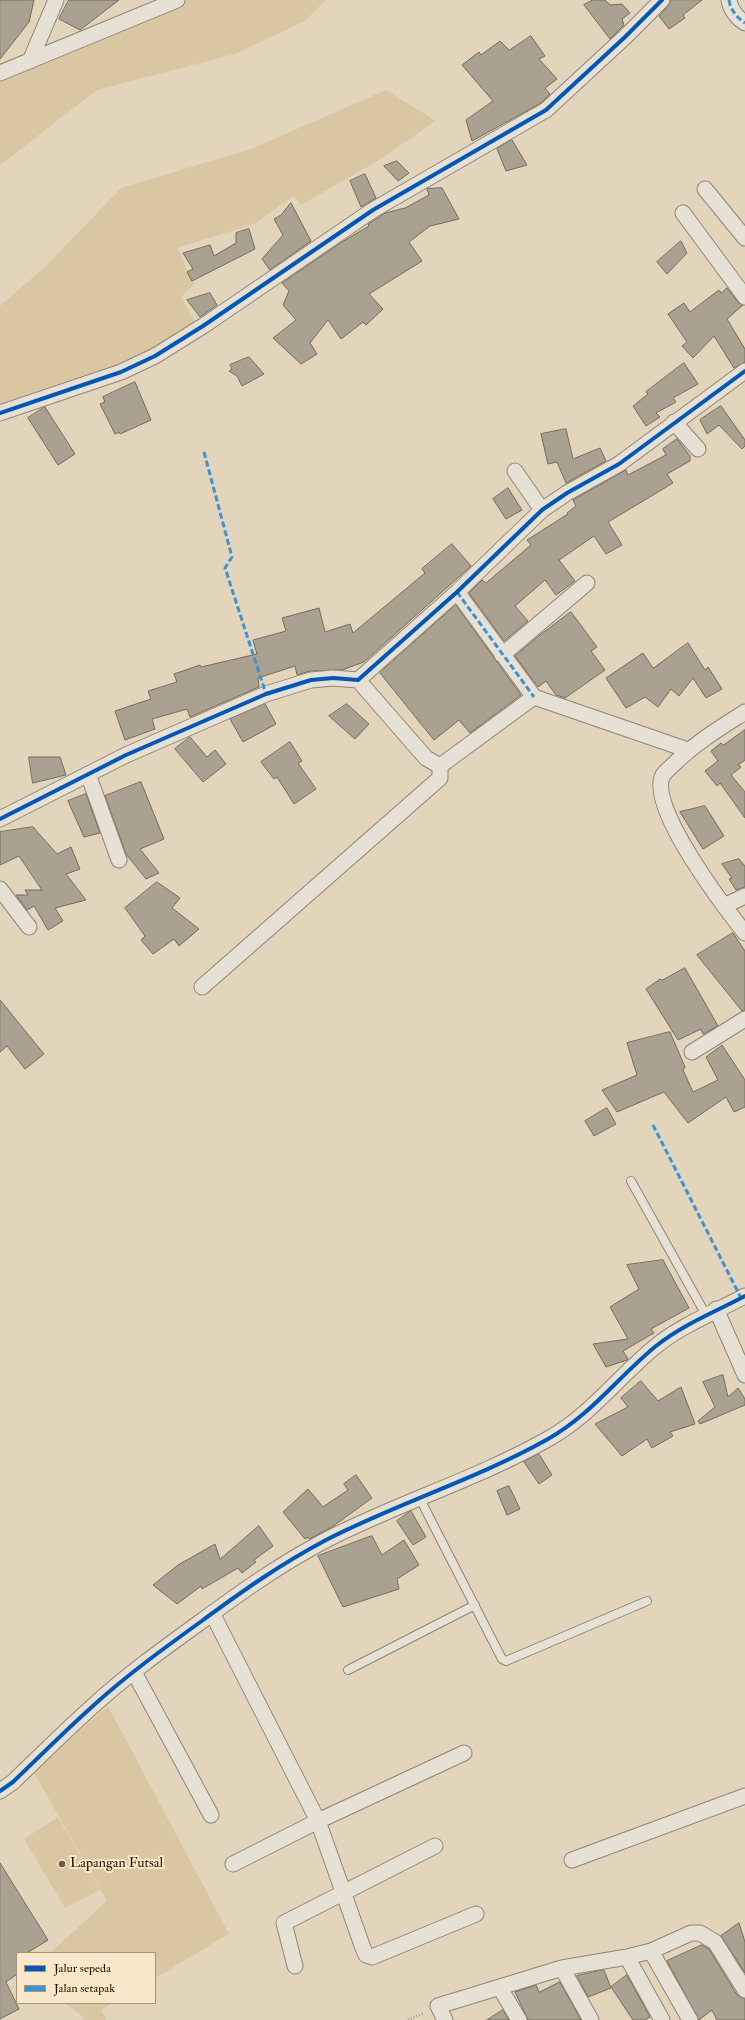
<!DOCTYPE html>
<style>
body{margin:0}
#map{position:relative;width:745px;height:2020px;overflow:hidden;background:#e3d5bc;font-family:"IM FELL Double Pica",serif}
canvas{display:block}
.legend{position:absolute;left:16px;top:1952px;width:140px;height:52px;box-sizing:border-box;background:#f8e7c8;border:1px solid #a39379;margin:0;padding:5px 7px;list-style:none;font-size:12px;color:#241603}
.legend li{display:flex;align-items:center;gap:8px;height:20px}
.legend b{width:20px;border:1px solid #a39379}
</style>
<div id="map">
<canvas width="745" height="2020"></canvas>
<ul class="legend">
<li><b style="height:5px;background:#0057b8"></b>Jalur sepeda</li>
<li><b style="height:5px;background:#3b93d1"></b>Jalan setapak</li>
</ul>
</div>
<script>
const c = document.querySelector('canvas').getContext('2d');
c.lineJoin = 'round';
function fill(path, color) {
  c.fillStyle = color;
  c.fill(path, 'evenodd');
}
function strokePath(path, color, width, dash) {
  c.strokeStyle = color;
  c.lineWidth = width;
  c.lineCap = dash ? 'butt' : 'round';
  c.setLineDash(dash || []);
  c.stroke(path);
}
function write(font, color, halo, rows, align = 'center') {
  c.font = font + ' "IM FELL Double Pica",serif';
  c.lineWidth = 4;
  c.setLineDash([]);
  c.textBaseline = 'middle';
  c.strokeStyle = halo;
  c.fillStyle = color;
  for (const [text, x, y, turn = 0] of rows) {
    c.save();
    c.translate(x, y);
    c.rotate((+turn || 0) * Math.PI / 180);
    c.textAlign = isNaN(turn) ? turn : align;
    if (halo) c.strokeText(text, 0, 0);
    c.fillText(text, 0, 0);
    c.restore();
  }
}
const green = new Path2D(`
 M 165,0 L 326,0 L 305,21 L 235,54 L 97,90 L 0,165 L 0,71 Z
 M 386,90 L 436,121 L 376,162 L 301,205 L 294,196 L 254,224 L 177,248 L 194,284 L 181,297 L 195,322 L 137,365 L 0,408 L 0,306 L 46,266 L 121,188 L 251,149 Z
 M 108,1706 L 229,1934 L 155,1978 L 155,1953 L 50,1953 L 107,1901 L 33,1771 Z
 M 58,1817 L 100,1890 L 65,1908 L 24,1839 Z
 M 64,2003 L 112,2003 L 101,2010 L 107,2020 L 84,2020 L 80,2014 Z`);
const building = new Path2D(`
 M 0,0 L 34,0 L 29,22 L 0,59 Z
 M 69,0 L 119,0 L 80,30 L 59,19 Z
 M 593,0 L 605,0 L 610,5 L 622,4 L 630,13 L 622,19 L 624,25 L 610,39 L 584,5 Z
 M 702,0 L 683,15 L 685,18 L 669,29 L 659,16 L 668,6 L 671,0 Z
 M 531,36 L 545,56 L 539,59 L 557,79 L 545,88 L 550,94 L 541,103 L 472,141 L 466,120 L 493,101 L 462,65 L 479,52 L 481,55 L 500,41 L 509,50 Z
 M 512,140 L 527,165 L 506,171 L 497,149 Z
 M 397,161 L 409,173 L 398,181 L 384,166 Z
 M 365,174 L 376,198 L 361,207 L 350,181 Z
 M 442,188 L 459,219 L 430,226 L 409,242 L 422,261 L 369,294 L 383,309 L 366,325 L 363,322 L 341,339 L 328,320 L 310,343 L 317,354 L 301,364 L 273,338 L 296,320 L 283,305 L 289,291 L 282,283 L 342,242 L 369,226 L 368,224 L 378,218 L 385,213 L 405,208 L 429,195 L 427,189 Z
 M 291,203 L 311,241 L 270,270 L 262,259 L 283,235 L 274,219 L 281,215 Z
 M 249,229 L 255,249 L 192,281 L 187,272 L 193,269 L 183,253 L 210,245 L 214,256 L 236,243 L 236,233 Z
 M 681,241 L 687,253 L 667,274 L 657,262 Z
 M 727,288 L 738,302 L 743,305 L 727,319 L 745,349 L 745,362 L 734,368 L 714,336 L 693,358 L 682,346 L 687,342 L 668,314 L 684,303 L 690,312 L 719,290 L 721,293 Z
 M 210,293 L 217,305 L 200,317 L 187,300 Z
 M 249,357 L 264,374 L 242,386 L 237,376 L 229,371 L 232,369 L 230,365 Z
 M 684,363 L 698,384 L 673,398 L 676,402 L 656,413 L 660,417 L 646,426 L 633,406 L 648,394 L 646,392 Z
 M 135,382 L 151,420 L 120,434 L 119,432 L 115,434 L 100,404 L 105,402 L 103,397 Z
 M 721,406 L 745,440 L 745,446 L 742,449 L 719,425 L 707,434 L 700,420 Z
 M 45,407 L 75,454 L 58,465 L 28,418 Z
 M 566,429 L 573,459 L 600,448 L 606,461 L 566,483 L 557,462 L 548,464 L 541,434 Z
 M 677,439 L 690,456 L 690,461 L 667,474 L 673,483 L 608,522 L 622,545 L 606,554 L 594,536 L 559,560 L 575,581 L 556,595 L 545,580 L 515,606 L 528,621 L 504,641 L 469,593 L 482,580 L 486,583 L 531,545 L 527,540 L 568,514 L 567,513 L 576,506 L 573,500 L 626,470 L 628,475 L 666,455 L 663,449 Z
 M 508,488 L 522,510 L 506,519 L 493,499 Z
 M 452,544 L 471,566 L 364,662 L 342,670 L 310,671 L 297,675 L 295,666 L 258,678 L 259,687 L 190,717 L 187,709 L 152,719 L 155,729 L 125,740 L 115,711 L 151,699 L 148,691 L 177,682 L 174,674 L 200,665 L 201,667 L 257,654 L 253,640 L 286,631 L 282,618 L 319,608 L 325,632 L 350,624 L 353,633 L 425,573 L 422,569 Z
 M 456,605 L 521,695 L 470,733 L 459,720 L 434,740 L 380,673 Z
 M 571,612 L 597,647 L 591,651 L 605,670 L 565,698 L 556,695 L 546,681 L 538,687 L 515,656 L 540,635 Z
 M 688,643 L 705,670 L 708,667 L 722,689 L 706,698 L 693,678 L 679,696 L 671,689 L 658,707 L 645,697 L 626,708 L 606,678 L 643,653 L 653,668 Z
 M 265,704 L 276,724 L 243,742 L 230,719 Z
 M 347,704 L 369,724 L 355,739 L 329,716 Z
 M 745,730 L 745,760 L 738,765 L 741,767 L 731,775 L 745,792 L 745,818 L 720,783 L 717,786 L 705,771 L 718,761 L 711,751 L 721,743 L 723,745 Z
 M 190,737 L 207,757 L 215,750 L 226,764 L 203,782 L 175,749 Z
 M 290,742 L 302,761 L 298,763 L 316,789 L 294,804 L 277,777 L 274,779 L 261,762 Z
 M 29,757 L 60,757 L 66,775 L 33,783 Z
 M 141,782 L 164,839 L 140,849 L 159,873 L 146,879 L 126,854 L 105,796 Z
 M 86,794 L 100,833 L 84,837 L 68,801 Z
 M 705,806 L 724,836 L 703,849 L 680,812 Z
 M 33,827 L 57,854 L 71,847 L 80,869 L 66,874 L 86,900 L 55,908 L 63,921 L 48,930 L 34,906 L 27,910 L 16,895 L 28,895 L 25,890 L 42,890 L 19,856 L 0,865 L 0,832 Z
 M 739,859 L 745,866 L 745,887 L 736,890 L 729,879 L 732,878 L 722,864 Z
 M 157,882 L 180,898 L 172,908 L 199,929 L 179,946 L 174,939 L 153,954 L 141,940 L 145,936 L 125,908 Z
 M 733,933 L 745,951 L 745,1010 L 742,1011 L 697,955 Z
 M 685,968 L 718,1026 L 703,1034 L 701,1029 L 678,1040 L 646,989 L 660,979 L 662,980 Z
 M 0,1000 L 44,1054 L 25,1069 L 7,1046 L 0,1052 Z
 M 670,1032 L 685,1067 L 683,1070 L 693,1092 L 718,1080 L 706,1057 L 722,1045 L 745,1080 L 745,1107 L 734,1112 L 726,1097 L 688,1123 L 664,1092 L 617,1112 L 602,1090 L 637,1075 L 627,1043 Z
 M 607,1108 L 616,1124 L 594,1136 L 585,1121 Z
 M 663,1260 L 689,1308 L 651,1329 L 654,1333 L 623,1351 L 628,1359 L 627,1360 L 606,1367 L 593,1344 L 628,1339 L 610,1307 L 639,1289 L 627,1265 Z
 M 723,1375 L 728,1397 L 738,1388 L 745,1399 L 745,1405 L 700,1424 L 698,1421 L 715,1407 L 703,1382 Z
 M 641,1381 L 658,1401 L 681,1387 L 695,1424 L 670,1432 L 673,1436 L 652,1448 L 647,1439 L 622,1456 L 595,1424 L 628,1407 L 621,1398 Z
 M 539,1454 L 552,1475 L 539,1484 L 524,1462 Z
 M 356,1475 L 372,1498 L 332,1527 L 309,1539 L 308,1537 L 305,1539 L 283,1512 L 308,1489 L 323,1507 L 348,1490 L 344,1484 Z
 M 509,1486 L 520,1509 L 507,1515 L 497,1491 Z
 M 411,1511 L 426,1537 L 413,1545 L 397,1521 Z
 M 259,1526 L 273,1546 L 254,1560 L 256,1562 L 242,1573 L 238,1568 L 202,1589 L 201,1586 L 177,1604 L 153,1585 L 178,1565 L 215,1544 L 220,1559 Z
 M 372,1536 L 382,1555 L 404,1540 L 419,1565 L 397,1579 L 399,1589 L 343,1607 L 318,1556 Z
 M 0,1863 L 48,1940 L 27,1953 L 17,1953 L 17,1974 L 6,1982 L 19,2009 L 0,2019 Z
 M 739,1923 L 745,1942 L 745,1973 L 721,1936 Z
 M 702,1945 L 709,1949 L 737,1995 L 745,1999 L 745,2020 L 717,2020 L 712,2010 L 699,2020 L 667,1961 Z
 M 604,1970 L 611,1988 L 588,1997 L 577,1976 Z
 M 627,1975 L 650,2017 L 645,2020 L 633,2020 L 611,1987 Z
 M 560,1982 L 581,2020 L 528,2020 L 515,1992 L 536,1985 L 539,1992 Z
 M 503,2010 L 509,2020 L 487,2020 Z`);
const path = new Path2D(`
 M 408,2020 L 424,2013`);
const service = new Path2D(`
 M 631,1181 L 706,1315
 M 419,1497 L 502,1659 L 506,1661 L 647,1601
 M 348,1670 L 475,1605`);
const minor = new Path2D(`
 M 729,0 C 730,9 737,18 745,23
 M 30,61 L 56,0
 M 0,73 L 177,0
 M 705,189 L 745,238
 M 683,213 L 745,297
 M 0,413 L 121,372 L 155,356 L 203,326 L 373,210 L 546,110 L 625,37 L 662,0
 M 674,422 L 698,449
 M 515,471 L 542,510
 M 457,592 L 534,697
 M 502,655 L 587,583
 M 358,680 L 426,758 L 440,766 L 534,697 L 688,750
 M 745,712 C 720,728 695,743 674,764 C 671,767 666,771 663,775 C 646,805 725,908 745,933
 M 88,774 L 119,860
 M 0,819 L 126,755 L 266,694 L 311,680 L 333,678 L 358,680 L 457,592 L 542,510 L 567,493 L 619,464 L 745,371
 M 0,889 L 29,927
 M 724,906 L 745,896
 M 202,987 L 440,778 L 440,766
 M 692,1052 L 745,1019
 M 716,1309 L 745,1375
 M 212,1613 L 318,1821 L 464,1753
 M 134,1672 L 211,1815
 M 0,1791 L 13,1782 C 40,1756 66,1730 94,1705 C 127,1675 163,1649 199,1623 C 241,1592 279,1565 326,1540 C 398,1503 477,1479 548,1439 C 591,1415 619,1376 656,1346 C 682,1325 715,1312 745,1296
 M 572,1860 L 745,1796
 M 233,1864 L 318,1821 L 363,1948 L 366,1955 L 372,1957 L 476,1914
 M 651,1951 L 690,2020
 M 627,1957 L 651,1951 L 691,1933 L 700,1933 L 715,1942 L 745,1990
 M 295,1966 L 284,1923 L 435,1846
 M 562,1968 L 627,1957 L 662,2020
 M 500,1988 L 519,2020
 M 445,2020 L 438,2006 L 562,1968 L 591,2020`);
const quiet = new Path2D(`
 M 729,0 C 730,9 737,18 745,23
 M 204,452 L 232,557 L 225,568 L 266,694
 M 457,592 L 534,697
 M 653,1125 L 741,1298`);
const cycleway = new Path2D(`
 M 0,413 L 121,372 L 155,356 L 203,326 L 373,210 L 546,110 L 625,37 L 662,0
 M 0,819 L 126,755 L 266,694 L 311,680 L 333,678 L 358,680 L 457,592 L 542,510 L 567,493 L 619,464 L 745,371
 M 0,1791 L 13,1782 C 40,1756 66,1730 94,1705 C 127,1675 163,1649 199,1623 C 241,1592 279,1565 326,1540 C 398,1503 477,1479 548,1439 C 591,1415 619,1376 656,1346 C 682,1325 715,1312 745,1296`);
const markers = [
 [62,1864,4,"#675944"]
];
const poiNames = [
 ["Lapangan Futsal",70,1864]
];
fill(green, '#d9c6a3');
fill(building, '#aba190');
strokePath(building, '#746b5c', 1);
strokePath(service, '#8f8575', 10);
strokePath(minor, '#8f8575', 17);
strokePath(path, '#a19a8f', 2.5, [1, 2]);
strokePath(service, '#e7e0d4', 8);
strokePath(minor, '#e7e0d4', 15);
strokePath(quiet, '#3b93d1', 3, [6, 3]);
strokePath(cycleway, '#0057b8', 4);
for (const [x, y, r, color] of markers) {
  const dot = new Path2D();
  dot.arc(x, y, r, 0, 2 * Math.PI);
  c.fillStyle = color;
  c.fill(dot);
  strokePath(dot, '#f8e7c8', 1.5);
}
write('14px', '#241603', '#f8e7c8', poiNames, 'left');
</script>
